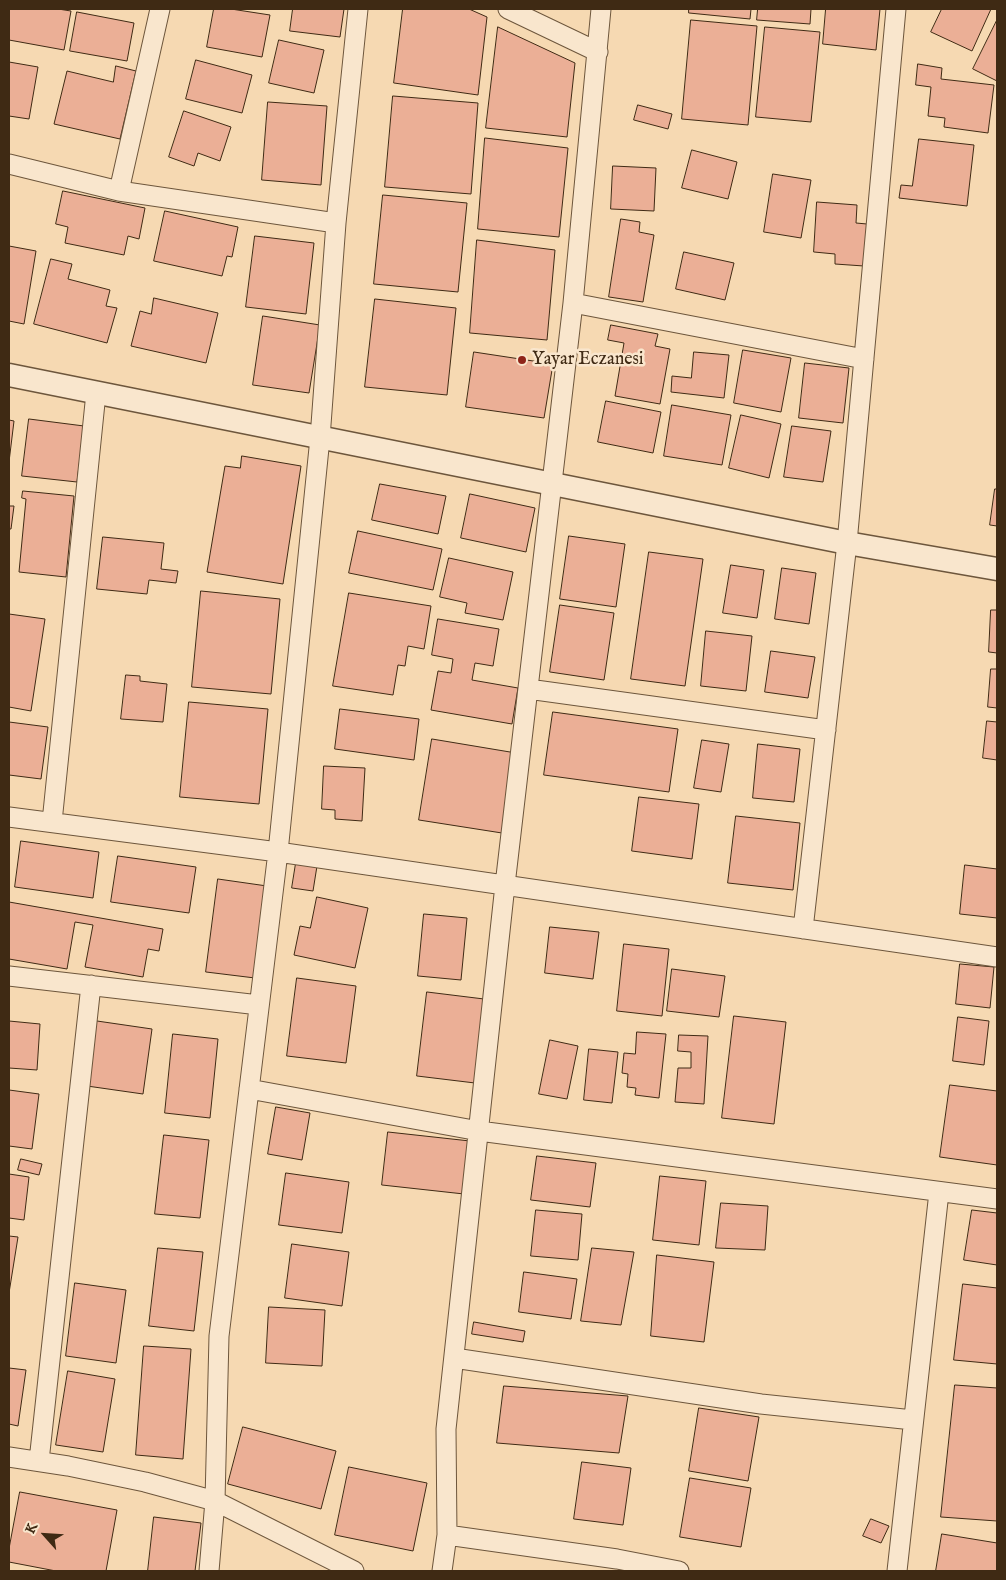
<!DOCTYPE html>
<style>
body{margin:0}
#map{position:relative;width:1006px;height:1580px;overflow:hidden;background:#f6d9b2;font-family:"IM FELL English",serif}
canvas{display:block}
.frame{position:absolute;inset:0;border:10px solid #3f2a14;pointer-events:none}
.north{position:absolute;left:20px;top:1510px;width:50px;height:50px;-webkit-text-stroke:4px #f9e6cd;paint-order:stroke;rotate:296deg;font-size:14px;font-weight:700;line-height:20px;text-align:center;color:#3f2a14}
.north::after{content:'';display:block;margin:auto;width:18px;height:22px;background:#3f2a14;clip-path:polygon(50% 0,100% 100%,50% 72%,0 100%)}
</style>
<div id="map">
<canvas width="1006" height="1580"></canvas>
<div class="frame"></div>
<div class="north">K</div>
</div>
<script>
const c = document.querySelector('canvas').getContext('2d');
c.lineJoin = 'round';
function fill(path, color) {
  c.fillStyle = color;
  c.fill(path, 'evenodd');
}
function strokePath(path, color, width, dash) {
  c.strokeStyle = color;
  c.lineWidth = width;
  c.lineCap = dash ? 'butt' : 'round';
  c.setLineDash(dash || []);
  c.stroke(path);
}
function write(font, color, halo, rows, align = 'center') {
  c.font = font + ' "IM FELL English",serif';
  c.lineWidth = 5;
  c.setLineDash([]);
  c.textBaseline = 'middle';
  c.strokeStyle = halo;
  c.fillStyle = color;
  for (const [text, x, y, turn = 0] of rows) {
    c.save();
    c.translate(x, y);
    c.rotate((+turn || 0) * Math.PI / 180);
    c.textAlign = isNaN(turn) ? turn : align;
    if (halo) c.strokeText(text, 0, 0);
    c.fillText(text, 0, 0);
    c.restore();
  }
}
const building = new Path2D(`
 M 9,9 L 58,9 L 71,11 L 64,50 L 9,40 Z
 M 214,9 L 231,9 L 270,15 L 262,57 L 207,47 Z
 M 293,9 L 344,9 L 340,37 L 290,31 Z
 M 403,9 L 469,9 L 487,17 L 478,95 L 394,83 Z
 M 689,9 L 751,9 L 750,19 L 689,13 Z
 M 758,9 L 811,9 L 810,24 L 757,20 Z
 M 826,9 L 880,9 L 876,50 L 823,44 Z
 M 942,9 L 991,9 L 972,51 L 931,32 Z
 M 77,12 L 134,23 L 127,61 L 70,51 Z
 M 691,20 L 757,26 L 748,125 L 682,119 Z
 M 997,20 L 997,81 L 973,69 Z
 M 498,27 L 575,63 L 567,137 L 486,128 Z
 M 765,27 L 820,32 L 811,122 L 756,117 Z
 M 279,40 L 324,50 L 314,93 L 269,83 Z
 M 196,60 L 252,75 L 242,113 L 186,99 Z
 M 9,62 L 38,67 L 29,119 L 9,116 Z
 M 918,64 L 942,68 L 941,79 L 994,85 L 988,133 L 944,127 L 945,118 L 928,116 L 931,87 L 916,85 Z
 M 116,66 L 136,71 L 120,139 L 54,124 L 67,71 L 113,82 Z
 M 393,96 L 478,103 L 471,194 L 385,187 Z
 M 268,102 L 327,106 L 321,185 L 262,180 Z
 M 638,105 L 672,114 L 668,129 L 634,120 Z
 M 184,111 L 231,127 L 220,161 L 198,153 L 194,166 L 169,157 Z
 M 485,138 L 568,148 L 559,237 L 478,229 Z
 M 919,139 L 974,145 L 967,206 L 899,198 L 901,185 L 912,186 Z
 M 692,150 L 737,162 L 728,199 L 682,188 Z
 M 613,166 L 656,168 L 654,211 L 611,209 Z
 M 773,174 L 811,180 L 801,238 L 764,232 Z
 M 63,191 L 145,208 L 139,239 L 128,236 L 124,255 L 65,243 L 68,227 L 56,224 Z
 M 383,195 L 467,203 L 458,292 L 374,284 Z
 M 817,202 L 857,205 L 856,223 L 867,224 L 864,266 L 835,264 L 835,254 L 814,252 Z
 M 165,211 L 238,227 L 232,257 L 227,256 L 222,276 L 154,261 Z
 M 621,219 L 640,222 L 639,232 L 654,235 L 643,302 L 609,297 Z
 M 255,236 L 314,243 L 306,314 L 246,307 Z
 M 477,240 L 555,250 L 547,340 L 470,333 Z
 M 9,246 L 36,251 L 24,324 L 9,321 Z
 M 684,252 L 734,263 L 725,300 L 676,289 Z
 M 51,259 L 72,264 L 68,279 L 110,290 L 106,306 L 117,308 L 107,343 L 34,324 Z
 M 154,298 L 218,313 L 206,363 L 131,346 L 140,311 L 151,314 Z
 M 375,299 L 456,308 L 447,395 L 365,387 Z
 M 263,316 L 320,325 L 309,393 L 253,385 Z
 M 611,325 L 658,334 L 655,346 L 670,349 L 660,404 L 615,396 L 624,343 L 608,340 Z
 M 743,350 L 791,358 L 781,412 L 734,403 Z
 M 474,352 L 553,364 L 544,418 L 466,407 Z
 M 694,352 L 729,355 L 724,398 L 671,392 L 672,376 L 691,378 Z
 M 805,363 L 849,368 L 843,423 L 799,418 Z
 M 606,401 L 661,412 L 653,453 L 598,442 Z
 M 672,405 L 731,415 L 722,465 L 664,456 Z
 M 741,415 L 781,424 L 769,478 L 729,468 Z
 M 29,419 L 84,426 L 77,482 L 22,476 Z
 M 9,420 L 14,421 L 9,462 Z
 M 792,426 L 831,431 L 823,482 L 784,477 Z
 M 242,456 L 301,466 L 283,584 L 207,572 L 225,466 L 240,468 Z
 M 380,484 L 446,496 L 438,534 L 372,520 Z
 M 995,489 L 997,489 L 997,526 L 990,525 Z
 M 23,491 L 74,496 L 66,577 L 19,572 L 26,499 L 22,498 Z
 M 470,494 L 535,508 L 526,552 L 461,538 Z
 M 9,506 L 14,506 L 11,529 L 9,529 Z
 M 358,531 L 442,549 L 433,590 L 349,573 Z
 M 569,536 L 625,544 L 616,607 L 560,599 Z
 M 103,537 L 164,543 L 161,569 L 178,571 L 176,583 L 149,580 L 147,594 L 97,589 Z
 M 649,552 L 703,559 L 685,686 L 631,679 Z
 M 449,558 L 513,572 L 503,620 L 465,613 L 467,603 L 440,597 Z
 M 731,565 L 764,570 L 757,618 L 723,613 Z
 M 782,568 L 816,573 L 809,624 L 775,619 Z
 M 201,591 L 280,599 L 271,694 L 192,687 Z
 M 349,593 L 431,606 L 424,649 L 408,646 L 405,666 L 398,665 L 393,695 L 333,686 Z
 M 560,605 L 614,613 L 604,680 L 550,672 Z
 M 991,610 L 997,610 L 997,653 L 989,652 Z
 M 9,614 L 45,619 L 31,711 L 9,707 Z
 M 438,619 L 499,629 L 493,666 L 475,663 L 472,680 L 518,688 L 512,724 L 431,710 L 438,671 L 451,673 L 453,659 L 432,655 Z
 M 706,631 L 752,636 L 746,691 L 701,686 Z
 M 771,651 L 815,657 L 808,698 L 765,692 Z
 M 991,669 L 997,669 L 997,708 L 988,707 Z
 M 126,675 L 140,676 L 140,681 L 167,684 L 163,722 L 121,719 Z
 M 189,702 L 268,709 L 259,804 L 180,797 Z
 M 340,709 L 419,719 L 414,760 L 335,749 Z
 M 553,712 L 678,729 L 669,792 L 544,775 Z
 M 987,721 L 997,722 L 997,760 L 983,758 Z
 M 9,722 L 48,727 L 41,779 L 9,775 Z
 M 432,739 L 516,753 L 502,833 L 419,820 Z
 M 702,740 L 729,744 L 721,792 L 694,788 Z
 M 758,744 L 800,749 L 794,802 L 753,798 Z
 M 324,766 L 365,768 L 362,821 L 335,819 L 335,810 L 322,809 Z
 M 639,797 L 699,804 L 692,859 L 632,851 Z
 M 736,816 L 800,823 L 793,890 L 728,883 Z
 M 21,841 L 99,852 L 93,898 L 15,887 Z
 M 118,856 L 196,867 L 189,913 L 111,902 Z
 M 296,863 L 317,866 L 313,891 L 292,888 Z
 M 965,865 L 997,869 L 997,918 L 960,914 Z
 M 218,879 L 267,886 L 255,978 L 206,972 Z
 M 317,897 L 368,908 L 355,968 L 294,955 L 300,926 L 310,928 Z
 M 9,902 L 163,929 L 159,951 L 148,949 L 143,977 L 85,967 L 93,925 L 75,922 L 67,969 L 9,959 Z
 M 424,914 L 467,918 L 461,980 L 418,976 Z
 M 550,927 L 599,932 L 593,979 L 545,973 Z
 M 624,944 L 669,949 L 662,1016 L 617,1011 Z
 M 960,964 L 994,967 L 990,1008 L 956,1004 Z
 M 672,969 L 725,976 L 719,1017 L 667,1011 Z
 M 297,978 L 356,986 L 346,1063 L 287,1056 Z
 M 427,992 L 484,999 L 475,1083 L 417,1076 Z
 M 734,1016 L 786,1022 L 774,1124 L 722,1118 Z
 M 958,1017 L 989,1021 L 984,1065 L 953,1061 Z
 M 9,1021 L 40,1024 L 37,1070 L 9,1068 Z
 M 97,1021 L 152,1029 L 143,1094 L 87,1086 Z
 M 637,1032 L 666,1034 L 659,1098 L 635,1095 L 636,1088 L 627,1087 L 628,1074 L 622,1073 L 624,1053 L 635,1054 Z
 M 173,1034 L 218,1039 L 210,1118 L 165,1113 Z
 M 679,1035 L 708,1036 L 704,1104 L 675,1102 L 678,1068 L 691,1068 L 691,1052 L 678,1051 Z
 M 550,1040 L 578,1046 L 567,1099 L 539,1094 Z
 M 589,1049 L 618,1052 L 612,1103 L 584,1100 Z
 M 950,1085 L 997,1091 L 997,1165 L 940,1157 Z
 M 9,1090 L 39,1094 L 32,1149 L 9,1146 Z
 M 276,1107 L 310,1113 L 302,1160 L 268,1154 Z
 M 388,1132 L 470,1141 L 464,1194 L 382,1185 Z
 M 164,1135 L 209,1140 L 200,1218 L 155,1214 Z
 M 537,1156 L 596,1163 L 590,1207 L 531,1200 Z
 M 21,1159 L 42,1164 L 39,1175 L 18,1170 Z
 M 286,1173 L 349,1182 L 342,1233 L 279,1225 Z
 M 9,1174 L 29,1177 L 24,1220 L 9,1218 Z
 M 660,1176 L 706,1181 L 699,1245 L 653,1240 Z
 M 721,1203 L 768,1206 L 765,1250 L 716,1248 Z
 M 536,1210 L 582,1214 L 578,1260 L 531,1256 Z
 M 972,1210 L 997,1213 L 997,1265 L 964,1260 Z
 M 9,1236 L 18,1237 L 9,1293 Z
 M 292,1244 L 349,1252 L 342,1306 L 285,1298 Z
 M 158,1248 L 203,1252 L 194,1331 L 149,1326 Z
 M 592,1248 L 634,1252 L 621,1325 L 581,1321 Z
 M 657,1255 L 714,1262 L 704,1342 L 651,1336 Z
 M 524,1272 L 577,1279 L 571,1319 L 519,1312 Z
 M 75,1283 L 126,1290 L 116,1363 L 66,1356 Z
 M 963,1284 L 997,1288 L 997,1364 L 954,1360 Z
 M 269,1307 L 325,1310 L 322,1366 L 266,1363 Z
 M 474,1322 L 525,1331 L 523,1342 L 472,1334 Z
 M 144,1346 L 191,1349 L 183,1459 L 136,1455 Z
 M 9,1368 L 26,1370 L 18,1426 L 9,1424 Z
 M 68,1371 L 115,1379 L 103,1452 L 56,1445 Z
 M 955,1385 L 997,1388 L 997,1521 L 941,1517 Z
 M 504,1386 L 628,1396 L 619,1453 L 497,1443 Z
 M 699,1408 L 759,1417 L 748,1481 L 689,1471 Z
 M 243,1427 L 336,1451 L 321,1509 L 228,1484 Z
 M 582,1462 L 631,1468 L 623,1525 L 574,1519 Z
 M 349,1467 L 427,1483 L 413,1551 L 335,1535 Z
 M 690,1478 L 751,1488 L 741,1547 L 680,1537 Z
 M 20,1492 L 117,1510 L 106,1571 L 56,1571 L 9,1562 L 9,1549 Z
 M 154,1517 L 201,1523 L 195,1571 L 148,1571 Z
 M 871,1519 L 889,1526 L 881,1543 L 863,1536 Z
 M 942,1534 L 997,1543 L 997,1571 L 936,1571 Z`);
const minor = new Path2D(`
 M 508,9 L 598,52
 M 9,164 L 119,191 L 336,223
 M 119,191 L 160,9
 M 573,303 L 864,359
 M 528,689 L 826,730
 M 9,817 L 278,852 L 997,957
 M 52,822 L 96,393
 M 803,929 L 847,543 L 896,9
 M 9,976 L 259,1005
 M 249,1089 L 479,1131 L 997,1199
 M 454,1358 L 761,1404 L 913,1420
 M 9,1457 L 68,1466 L 145,1482 L 215,1501 L 354,1571
 M 39,1461 L 91,985
 M 447,1535 L 617,1559 L 679,1571
 M 209,1571 L 215,1501 L 219,1336 L 278,852 L 320,438 L 336,223 L 358,9
 M 442,1571 L 447,1535 L 446,1429 L 505,885 L 573,303 L 601,9
 M 897,1571 L 939,1192`);
const tertiary = new Path2D(`
 M 9,375 L 847,543 L 997,569`);
const markers = [
 [522,360,5,"#8f2418"]
];
const poiNames = [
 ["Yayar Eczanesi",532,360]
];
fill(building, '#ebaf96');
strokePath(building, '#3f2a14', 1);
strokePath(minor, '#6d563c', 21);
strokePath(tertiary, '#6d563c', 25);
strokePath(minor, '#f9e6cd', 19);
strokePath(tertiary, '#f9e6cd', 22);
for (const [x, y, r, color] of markers) {
  const dot = new Path2D();
  dot.arc(x, y, r, 0, 2 * Math.PI);
  c.fillStyle = color;
  c.fill(dot);
  strokePath(dot, '#f9e6cd', 2);
}
write('18px', '#3f2a14', '#f9e6cd', poiNames, 'left');
</script>
